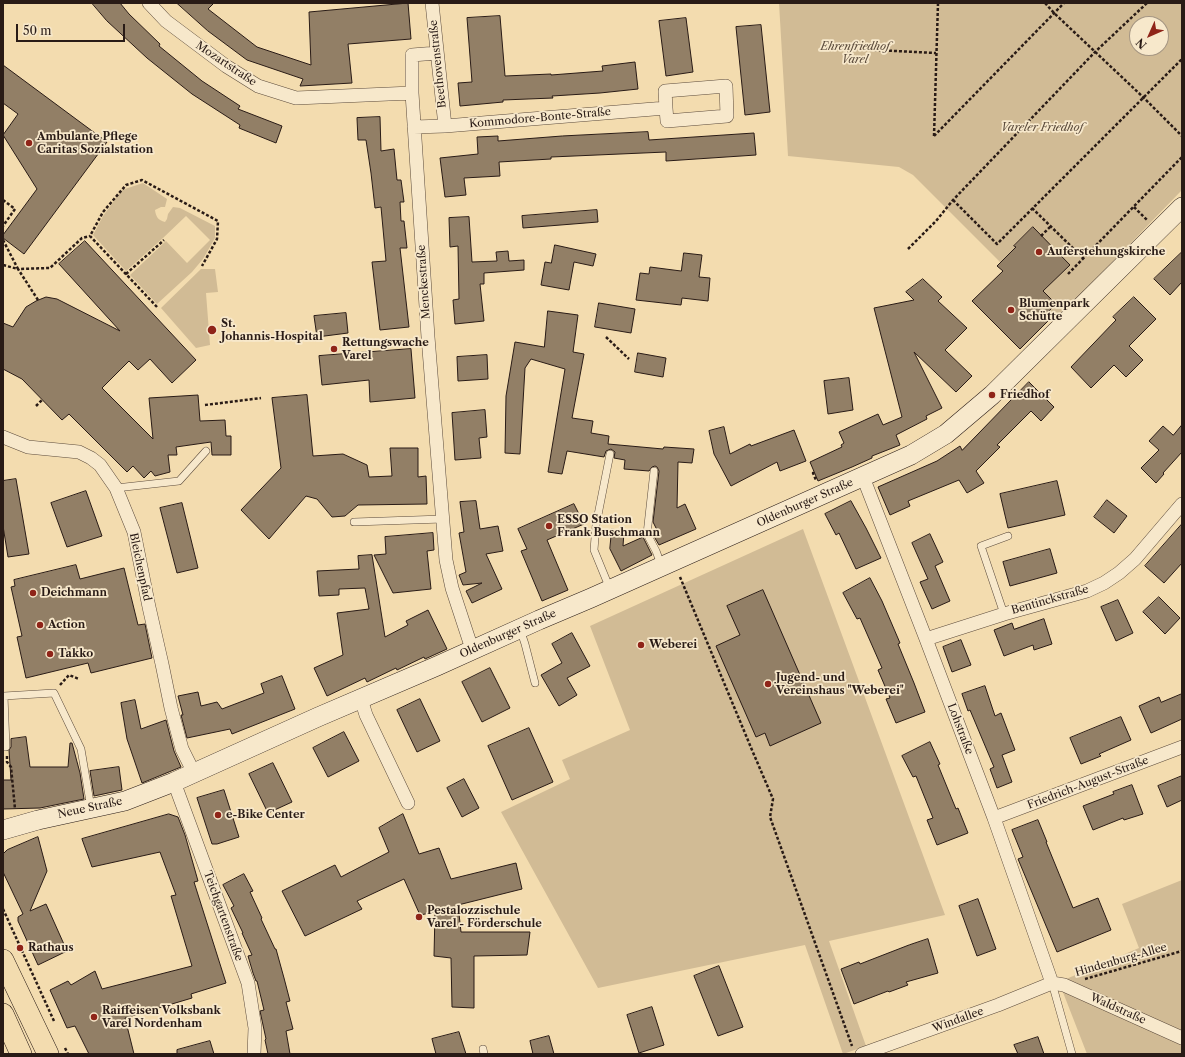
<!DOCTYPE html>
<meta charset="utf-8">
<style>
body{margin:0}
#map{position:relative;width:1185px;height:1057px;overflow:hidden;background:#f3dcaf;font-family:"Libre Caslon Text",serif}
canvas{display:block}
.frame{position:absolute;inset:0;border:4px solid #291b16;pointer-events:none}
.north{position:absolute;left:1129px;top:16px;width:40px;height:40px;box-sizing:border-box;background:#f7e8cb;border:1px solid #a59683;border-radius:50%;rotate:225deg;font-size:11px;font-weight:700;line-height:16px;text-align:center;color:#291b16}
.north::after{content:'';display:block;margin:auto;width:14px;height:18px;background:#8f2418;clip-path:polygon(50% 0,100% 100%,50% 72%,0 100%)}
.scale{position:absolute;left:16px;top:24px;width:109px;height:18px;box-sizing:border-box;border:2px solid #291b16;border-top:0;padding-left:5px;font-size:12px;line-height:14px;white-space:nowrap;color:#291b16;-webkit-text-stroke:3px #f7e8cb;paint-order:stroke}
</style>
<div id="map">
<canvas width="1185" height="1057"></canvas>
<div class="frame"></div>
<div class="north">N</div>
<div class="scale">50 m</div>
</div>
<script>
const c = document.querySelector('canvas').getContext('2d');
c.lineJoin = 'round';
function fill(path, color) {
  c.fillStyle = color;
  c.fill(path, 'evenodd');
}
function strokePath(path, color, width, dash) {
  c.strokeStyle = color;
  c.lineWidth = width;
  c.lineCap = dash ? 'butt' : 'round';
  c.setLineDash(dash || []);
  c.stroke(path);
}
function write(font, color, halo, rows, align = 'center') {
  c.font = font + ' "Libre Caslon Text",serif';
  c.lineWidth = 3.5;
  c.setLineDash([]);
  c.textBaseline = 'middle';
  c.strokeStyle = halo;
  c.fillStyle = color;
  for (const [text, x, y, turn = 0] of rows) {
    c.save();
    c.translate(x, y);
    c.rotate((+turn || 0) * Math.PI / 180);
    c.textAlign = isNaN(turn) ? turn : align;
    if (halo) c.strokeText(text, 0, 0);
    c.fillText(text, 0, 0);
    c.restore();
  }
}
const green = new Path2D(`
 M 779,3 L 1182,3 L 1182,190 L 1057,319 L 913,175 L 899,167 L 788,156 ZM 1137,24 L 1161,24 L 1161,48 L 1137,48 Z
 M 143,183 L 167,199 L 165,207 L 161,207 L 155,210 C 156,217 158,220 165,222 L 167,219 L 168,214 L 173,207 L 180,208 L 215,226 L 215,238 L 203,259 L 192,272 L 157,304 L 130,275 L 166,241 L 187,263 L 210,240 L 186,216 L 163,238 L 126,271 L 93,235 L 103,216 L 122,190 Z
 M 201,269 L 215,269 L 218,292 L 206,293 L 210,345 L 196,348 L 161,308 Z
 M 803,529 L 945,915 L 829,941 L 866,1046 L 843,1054 L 805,945 L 598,988 L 501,812 L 570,779 L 562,760 L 630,730 L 590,626 Z
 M 1182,880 L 1182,1054 L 1087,1054 L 1059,982 L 1139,948 L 1122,904 Z`);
const building = new Path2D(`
 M 92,3 L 120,3 L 129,14 L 160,44 L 159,46 L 202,81 L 240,106 L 238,109 L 282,126 L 276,143 L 239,128 L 240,125 L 192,94 L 147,58 L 107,21 Z
 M 177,3 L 214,3 L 208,9 L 257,47 L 311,65 L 309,12 L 408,3 L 411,39 L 348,44 L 352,83 L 300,86 L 303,79 L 247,60 L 208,31 Z
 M 500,16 L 505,76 L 551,74 L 551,75 L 603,71 L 602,66 L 635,62 L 638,89 L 600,93 L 552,96 L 553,98 L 503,100 L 503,102 L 460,106 L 458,83 L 472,82 L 467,18 Z
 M 686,18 L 693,72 L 666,76 L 659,21 Z
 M 761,25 L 770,112 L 745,115 L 736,27 Z
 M 3,65 L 107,142 L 24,254 L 3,238 L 3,235 L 37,189 L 3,135 L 18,114 L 3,103 Z
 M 380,117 L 381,151 L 394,149 L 397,180 L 401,180 L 404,202 L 400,202 L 401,221 L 404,221 L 407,248 L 400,248 L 409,327 L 380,330 L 372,262 L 386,261 L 381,207 L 375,208 L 371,173 L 366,140 L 358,140 L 357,118 Z
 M 648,132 L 649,140 L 754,133 L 756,155 L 666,161 L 666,152 L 551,157 L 551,159 L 499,162 L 500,176 L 464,178 L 466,195 L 445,197 L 440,158 L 478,154 L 477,137 L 498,136 L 498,141 L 562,136 Z
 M 597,210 L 598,222 L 523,228 L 522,216 Z
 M 469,217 L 472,262 L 497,261 L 496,252 L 508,251 L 509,261 L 524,260 L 524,270 L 484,273 L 484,284 L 480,284 L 484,321 L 455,324 L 453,300 L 459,299 L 458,246 L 450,247 L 449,218 Z
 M 1033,227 L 1070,265 L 1043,291 L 1056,304 L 1045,315 L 1050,319 L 1020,349 L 972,301 L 1003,271 L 997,266 L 1016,247 L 1014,246 Z
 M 85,241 L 196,360 L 172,383 L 150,359 L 138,370 L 129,361 L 102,388 L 153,439 L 149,398 L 198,395 L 200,421 L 225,420 L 226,436 L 231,436 L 231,455 L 212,455 L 211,442 L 176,447 L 177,455 L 168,455 L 170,472 L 155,476 L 151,471 L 144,478 L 133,466 L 127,472 L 69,414 L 62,420 L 22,379 L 3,369 L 3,323 L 13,327 L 26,307 L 36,301 L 46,297 L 57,299 L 120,331 L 59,264 Z
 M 555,245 L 596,254 L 593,266 L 574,262 L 569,290 L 541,285 L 545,262 L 551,263 Z
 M 1182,252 L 1182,282 L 1170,295 L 1154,279 Z
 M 684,253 L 702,255 L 699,277 L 710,278 L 708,301 L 682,298 L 681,305 L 636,300 L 640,273 L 649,274 L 650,267 L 681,271 Z
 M 923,279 L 942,297 L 938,301 L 967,328 L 945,350 L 972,376 L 956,392 L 914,352 L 942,408 L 926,416 L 927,419 L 896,435 L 900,445 L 872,456 L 872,458 L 852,467 L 818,481 L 810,462 L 842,447 L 841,445 L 844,443 L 839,432 L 878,414 L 883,425 L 902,417 L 874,308 L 914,300 L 906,292 Z
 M 1134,297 L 1156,319 L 1129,346 L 1143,360 L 1126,377 L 1114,365 L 1091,388 L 1071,367 L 1116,320 L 1113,317 Z
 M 599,303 L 635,309 L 631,333 L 595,327 Z
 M 548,311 L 578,315 L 573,352 L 584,354 L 572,418 L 593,421 L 591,433 L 609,436 L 608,444 L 663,449 L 664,447 L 694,449 L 692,463 L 678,462 L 677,508 L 685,504 L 696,529 L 659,545 L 652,533 L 657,530 L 653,522 L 659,471 L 657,467 L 655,466 L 652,467 L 649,471 L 624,469 L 625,460 L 614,458 L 615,452 L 611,449 L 606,451 L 604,457 L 567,451 L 562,474 L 548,472 L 565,369 L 531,359 L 525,368 L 520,454 L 505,453 L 506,396 L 515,342 L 544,347 Z
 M 346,313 L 348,333 L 317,337 L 314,316 Z
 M 411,349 L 415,398 L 370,402 L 369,380 L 322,385 L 319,356 Z
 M 638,353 L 666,358 L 663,377 L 635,372 Z
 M 487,355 L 488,379 L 458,381 L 457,357 Z
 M 849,378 L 853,410 L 828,414 L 824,381 Z
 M 1029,382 L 1054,407 L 1041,421 L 1031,411 L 997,445 L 1000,447 L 976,471 L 984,483 L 967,493 L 959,480 L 908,501 L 910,506 L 890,515 L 878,487 L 937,461 L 960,446 L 962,450 Z
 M 307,395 L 313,456 L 343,454 L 367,465 L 369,477 L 392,476 L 390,448 L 418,448 L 418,477 L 426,476 L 427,504 L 358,505 L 345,516 L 332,517 L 317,499 L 306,496 L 269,539 L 241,510 L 281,468 L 272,398 Z
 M 485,410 L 487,437 L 479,438 L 481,458 L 455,460 L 452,413 Z
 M 1182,425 L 1182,452 L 1163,473 L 1164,474 L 1156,483 L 1141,468 L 1159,450 L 1149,441 L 1163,426 L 1173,435 Z
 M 724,427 L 730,454 L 750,444 L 751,446 L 794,430 L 806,461 L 780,471 L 777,462 L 731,486 L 714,454 L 709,431 Z
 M 16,479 L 29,554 L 8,557 L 3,526 L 3,481 Z
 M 1057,481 L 1065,515 L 1008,528 L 1000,494 Z
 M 86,491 L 102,536 L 67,547 L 51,503 Z
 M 1107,500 L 1127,516 L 1114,533 L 1094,517 Z
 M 476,501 L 480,529 L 498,526 L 503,551 L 486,554 L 502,589 L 472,603 L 466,591 L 482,583 L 463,585 L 459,575 L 466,572 L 459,533 L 464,532 L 460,502 Z
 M 851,501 L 866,528 L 881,558 L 856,569 L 839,533 L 836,535 L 825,514 Z
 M 182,503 L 198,568 L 177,573 L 160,508 Z
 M 574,504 L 584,524 L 547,540 L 568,590 L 542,601 L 521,551 L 527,549 L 518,529 Z
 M 1182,524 L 1182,563 L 1164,583 L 1145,566 Z
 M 612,529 L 624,532 L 623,546 L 643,537 L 652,555 L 621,571 L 610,549 Z
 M 433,533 L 434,550 L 427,551 L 431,589 L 393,593 L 374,555 L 386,554 L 385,537 Z
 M 930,534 L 943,562 L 935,566 L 950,601 L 932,609 L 920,582 L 928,579 L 912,543 Z
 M 1050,549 L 1057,573 L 1010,586 L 1003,562 Z
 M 372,555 L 385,637 L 408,625 L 406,621 L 428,610 L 447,649 L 425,659 L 424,657 L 397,670 L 396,668 L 367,682 L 365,678 L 327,696 L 314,668 L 343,655 L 337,613 L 369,609 L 365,588 L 339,589 L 339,595 L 319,596 L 317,571 L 359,569 L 358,556 Z
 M 76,565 L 80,579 L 124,568 L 138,625 L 145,624 L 152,658 L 91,673 L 88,663 L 26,678 L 17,637 L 22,636 L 11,587 L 15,586 L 14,580 Z
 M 870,578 L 882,601 L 900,643 L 898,644 L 914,683 L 925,712 L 896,723 L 886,699 L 890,698 L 878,670 L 882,668 L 860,618 L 857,619 L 843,593 Z
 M 763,590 L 821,723 L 770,746 L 765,733 L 756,737 L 716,646 L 740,635 L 727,606 Z
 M 1159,597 L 1180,618 L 1165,634 L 1143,612 Z
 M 1118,600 L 1133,633 L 1116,641 L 1101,607 Z
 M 1044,619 L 1052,644 L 1034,650 L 1033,645 L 1004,656 L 994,630 L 1012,623 L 1014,629 Z
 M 572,633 L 590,666 L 567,678 L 577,695 L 559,706 L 541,675 L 562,663 L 552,644 Z
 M 961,640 L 971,665 L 952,672 L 943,647 Z
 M 490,668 L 510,708 L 482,722 L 462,682 Z
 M 282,676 L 295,709 L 232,734 L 230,729 L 187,738 L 181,715 L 183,715 L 178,696 L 198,692 L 201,706 L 217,702 L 222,709 L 264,693 L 261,684 Z
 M 985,686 L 995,716 L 1001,713 L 1015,750 L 1002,755 L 1012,782 L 997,788 L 990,769 L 994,767 L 970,710 L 968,711 L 962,694 Z
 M 1182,694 L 1182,719 L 1151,733 L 1139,706 L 1159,697 L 1161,702 Z
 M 420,699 L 440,741 L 417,752 L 397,710 Z
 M 135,700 L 141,729 L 166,720 L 174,751 L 181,767 L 142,783 L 127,739 L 121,703 Z
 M 1121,717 L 1131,740 L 1099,754 L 1101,756 L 1081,764 L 1070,738 Z
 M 529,728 L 553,782 L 512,800 L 488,746 Z
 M 344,732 L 359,761 L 328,777 L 313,748 Z
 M 26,737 L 30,767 L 68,767 L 70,743 L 72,743 L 80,773 L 84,799 L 40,808 L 3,809 L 3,780 L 11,780 L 9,750 L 11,747 L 11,739 Z
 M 930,742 L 940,764 L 938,765 L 956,809 L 958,808 L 968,833 L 937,845 L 927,820 L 933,818 L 916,776 L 913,777 L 902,756 Z
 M 273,763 L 292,802 L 268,813 L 249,774 Z
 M 119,767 L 122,790 L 94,796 L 90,771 Z
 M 1182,776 L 1182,800 L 1167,807 L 1158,786 Z
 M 464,779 L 479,808 L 462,817 L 447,788 Z
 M 1132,785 L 1143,814 L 1124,820 L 1123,818 L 1093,830 L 1083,806 L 1114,794 L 1113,792 Z
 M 224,790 L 239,837 L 217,844 L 212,844 L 197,798 Z
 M 169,814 L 178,817 L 185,835 L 198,881 L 194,882 L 226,983 L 191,994 L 192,998 L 125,1018 L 134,1054 L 89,1054 L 75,1026 L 67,1028 L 50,990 L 68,981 L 71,985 L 95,971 L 102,989 L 192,966 L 171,896 L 176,895 L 160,852 L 92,867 L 82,839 Z
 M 403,814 L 419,854 L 439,848 L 451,879 L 516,863 L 522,889 L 458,905 L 461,932 L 530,932 L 527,955 L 474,956 L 474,1008 L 452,1007 L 451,958 L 434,956 L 435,912 L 420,915 L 404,879 L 357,901 L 362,909 L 305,936 L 282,891 L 335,865 L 341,877 L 389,852 L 379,828 Z
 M 1038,820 L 1047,842 L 1046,842 L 1073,908 L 1098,898 L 1111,930 L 1057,952 L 1018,859 L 1023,857 L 1012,830 Z
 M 38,837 L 47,871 L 30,911 L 46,904 L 67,951 L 38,965 L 18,921 L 18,917 L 23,914 L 3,872 L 3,854 L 7,850 Z
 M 244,874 L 253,891 L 250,892 L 262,918 L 261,919 L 275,949 L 276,949 L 284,978 L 290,1001 L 286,1002 L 293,1029 L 286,1031 L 290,1054 L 268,1054 L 265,1040 L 266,1039 L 260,1011 L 264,1010 L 257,981 L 256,981 L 253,973 L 248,956 L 252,955 L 242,933 L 243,933 L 231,908 L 234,906 L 223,885 Z
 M 978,899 L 996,949 L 977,956 L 959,906 Z
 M 928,939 L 938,973 L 906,982 L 908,985 L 889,992 L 888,991 L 854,1004 L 841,969 L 859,962 L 860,964 L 909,945 Z
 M 719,966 L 743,1027 L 718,1036 L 694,976 Z
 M 652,1007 L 664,1045 L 639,1053 L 627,1015 Z
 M 459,1032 L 466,1054 L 436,1054 L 432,1039 Z
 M 549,1036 L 554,1054 L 533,1054 L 530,1041 Z
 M 1038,1037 L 1044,1054 L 1018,1054 L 1014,1045 Z
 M 210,1041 L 214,1054 L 177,1054 L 177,1050 Z`);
const path = new Path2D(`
 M 1045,3 L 1054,13 L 1143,97 L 1182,136
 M 854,49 L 936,53
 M 934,136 L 1064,3
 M 934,136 L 938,3
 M 3,200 L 15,209 L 3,226
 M 953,200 L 997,244 L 1182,59
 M 1134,207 L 1147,220
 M 1032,208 L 1084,259
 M 1041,236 L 1051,226
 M 3,240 L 18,269 L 3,265
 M 908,249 L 936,221 L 953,200 L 1095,52 L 1147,3
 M 126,274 L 164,240
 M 1068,274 L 1182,157
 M 38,300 L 18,269 L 50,268 L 82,238 L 90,236
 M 157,307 L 90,236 L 103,212 L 126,185 L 142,180 L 218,221 L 217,239 L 202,266
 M 606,337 L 629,359
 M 205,405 L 261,398
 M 36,406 L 42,400
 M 814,473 L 813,473 L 816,480
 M 680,577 L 752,750 L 773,799 L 770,817 L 852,1046
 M 60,685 L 69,675 L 79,679
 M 7,756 L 7,762 L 11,767 L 15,809
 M 3,909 L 54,1021
 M 1085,979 L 1182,951
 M 65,1048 L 68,1054`);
const lane = new Path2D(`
 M 610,454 L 596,525 L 594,550 L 610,589
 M 654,471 L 647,534 L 656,551 L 662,567
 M 116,488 L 179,481 L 206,451
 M 354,522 L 443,519
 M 1004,614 L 981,546 L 1008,536
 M 520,629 L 525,644 L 535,683
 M 6,747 L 4,696 L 54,693 L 81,749 L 91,808
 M 1052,983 L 1072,1054
 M 483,1049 L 484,1054`);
const street = new Path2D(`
 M 149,3 L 166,21 L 226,66 L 258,86 L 296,98 L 412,93
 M 432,3 L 445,126
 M 437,53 L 412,55 L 412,93 L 428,337 L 446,560 L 452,588 L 472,649
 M 414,127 L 445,126 L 666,108 L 667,121 L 727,116 L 726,86 L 665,91 L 666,108
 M 3,437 L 28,447 L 79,452 L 91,458 L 100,465 L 116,488 L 134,532 L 149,607 L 162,664 L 171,708 L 182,749 L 191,767 L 194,774
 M 863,477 L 926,639 L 994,818 L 1052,983
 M 926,639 L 1004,614 L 1087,591 L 1104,583 L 1119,573 L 1135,559 L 1182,504
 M 361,699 L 366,715 L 408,803
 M 174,782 L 248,983 L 255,1028 L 254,1054
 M 994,818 L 1182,747
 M 1052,983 L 1064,985 L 1182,1038
 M 862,1054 L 998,1005 L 1052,983`);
const secondary = new Path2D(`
 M 3,830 L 38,820 L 125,801 L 174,782 L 318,717 L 437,666 L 539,620 L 591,598 L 911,455 L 946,434 L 992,395 L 1182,207`);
const primary = new Path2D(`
 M 3,960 L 48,1054
 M 3,1014 L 21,1054`);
const markers = [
 [29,143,4,"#8f2418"],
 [1039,252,4,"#8f2418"],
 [1011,310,4,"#8f2418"],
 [212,330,5,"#8f2418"],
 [334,349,4,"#8f2418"],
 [992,395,4,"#8f2418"],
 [549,526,4,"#8f2418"],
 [33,593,4,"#8f2418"],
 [40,625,4,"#8f2418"],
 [641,645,4,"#8f2418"],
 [50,654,4,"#8f2418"],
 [768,684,4,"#8f2418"],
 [218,815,4,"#8f2418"],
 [419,917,4,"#8f2418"],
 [20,948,4,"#8f2418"],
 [94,1017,4,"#8f2418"]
];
const parkNames = [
 ["Ehrenfriedhof",855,47],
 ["Varel",855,60],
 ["Vareler Friedhof",1042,128]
];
const streetNames = [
 ["Mozartstraße",226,64,34],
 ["Beethovenstraße",438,64,-96],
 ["Kommodore-Bonte-Straße",540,118,-5],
 ["Menckestraße",424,282,-94],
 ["Oldenburger Straße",805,503,-24],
 ["Bleichenpfad",140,567,78],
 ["Bentinckstraße",1050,600,-16],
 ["Oldenburger Straße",508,634,-24],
 ["Lohstraße",960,729,69],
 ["Friedrich-August-Straße",1088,783,-21],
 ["Neue Straße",90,808,-12],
 ["Teichgartenstraße",223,916,70],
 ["Hindenburg-Allee",1121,960,-16],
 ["Waldstraße",1118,1009,24],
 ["Windallee",958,1020,-20]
];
const poiNames = [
 ["Ambulante Pflege",37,137],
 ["Caritas Sozialstation",37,150],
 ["Auferstehungskirche",1047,252],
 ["Blumenpark",1019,304],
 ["Schütte",1019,317],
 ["St.",221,324],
 ["Johannis-Hospital",221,337],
 ["Rettungswache",342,343],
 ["Varel",342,356],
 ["Friedhof",1000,395],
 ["ESSO Station",557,520],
 ["Frank Buschmann",557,533],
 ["Deichmann",41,593],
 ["Action",48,625],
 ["Weberei",649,645],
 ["Takko",58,654],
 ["Jugend- und",776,678],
 ["Vereinshaus \"Weberei\"",776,691],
 ["e-Bike Center",226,815],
 ["Pestalozzischule",427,911],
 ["Varel - Förderschule",427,924],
 ["Rathaus",28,948],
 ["Raiffeisen Volksbank",102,1011],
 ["Varel Nordenham",102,1024]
];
fill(green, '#d1bb95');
fill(building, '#927f66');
strokePath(building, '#291b16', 1);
strokePath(lane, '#5c4b3c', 8);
strokePath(street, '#5c4b3c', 14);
strokePath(secondary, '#291b16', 20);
strokePath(primary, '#291b16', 22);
strokePath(path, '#291b16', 2.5, [3, 2]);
strokePath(lane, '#f7e8cb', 7);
strokePath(street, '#f7e8cb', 13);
strokePath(secondary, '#f7e8cb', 19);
strokePath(primary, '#f3dcaf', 21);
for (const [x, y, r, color] of markers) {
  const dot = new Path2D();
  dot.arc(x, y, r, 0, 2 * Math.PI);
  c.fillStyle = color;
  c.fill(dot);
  strokePath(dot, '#f7e8cb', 1.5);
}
write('italic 11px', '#5b4b3c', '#f7e8cb', parkNames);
write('11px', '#291b16', '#f7e8cb', streetNames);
write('bold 11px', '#291b16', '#f7e8cb', poiNames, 'left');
</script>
